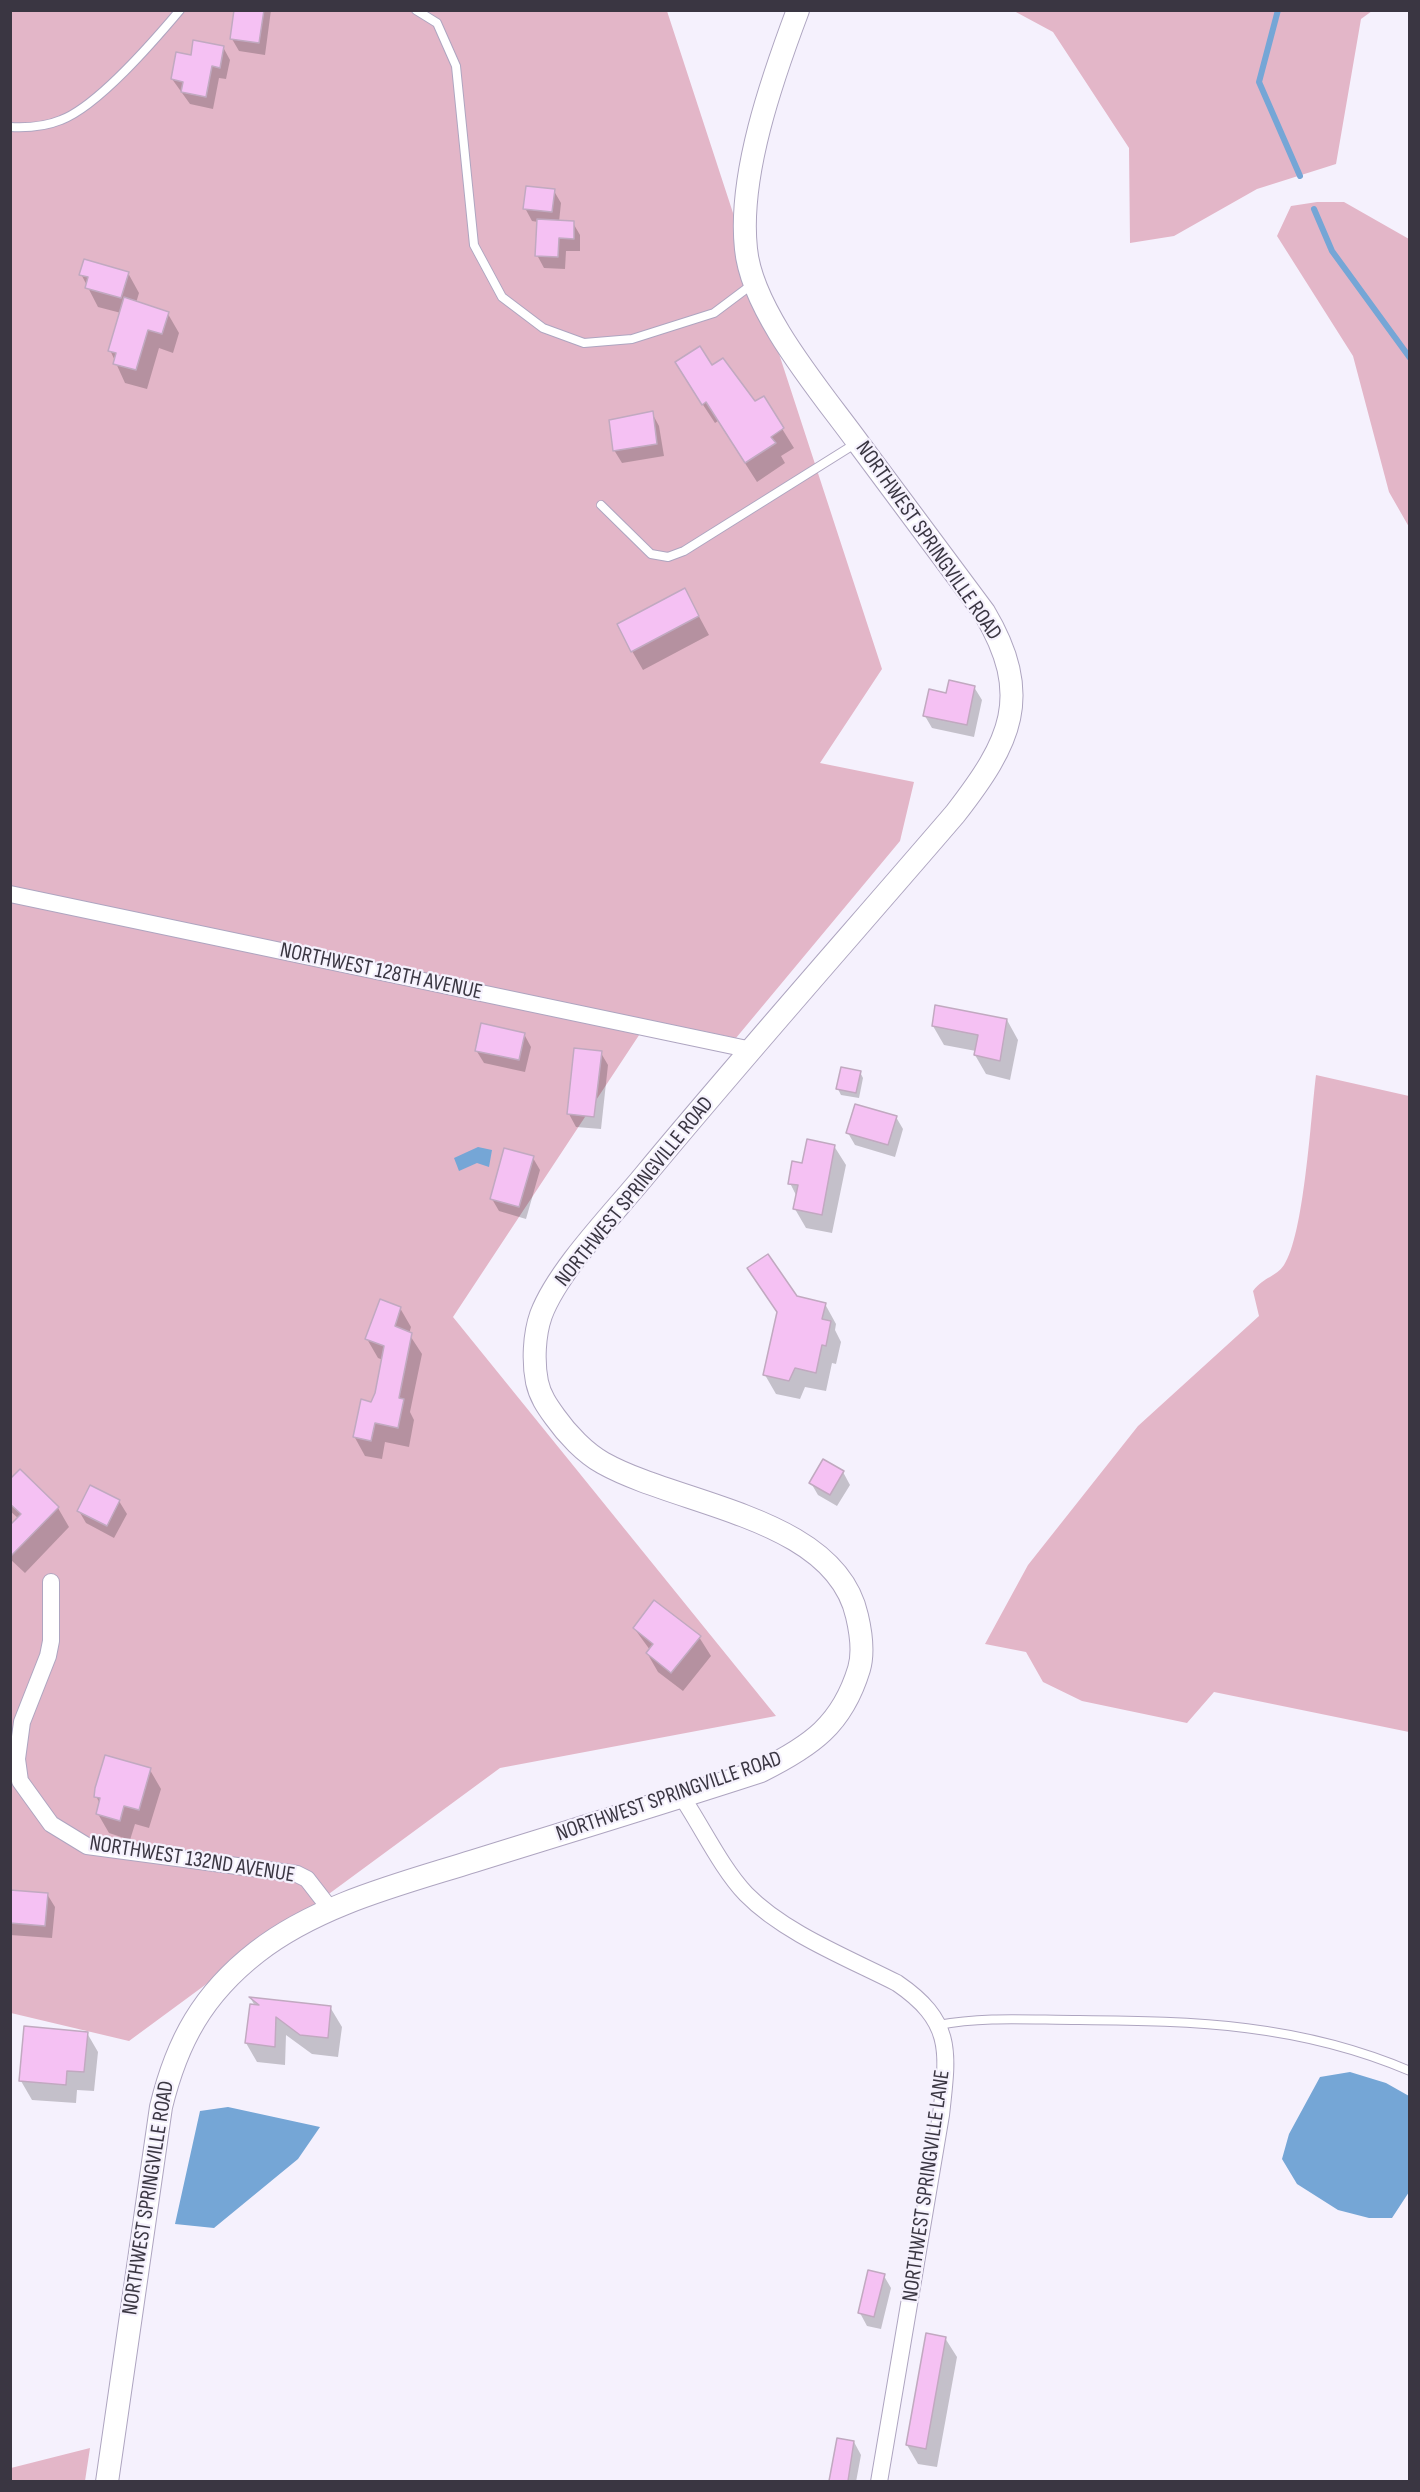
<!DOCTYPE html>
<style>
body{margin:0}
#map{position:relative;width:1420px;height:2492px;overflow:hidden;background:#f5f1fd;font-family:"Sofia Sans Condensed",sans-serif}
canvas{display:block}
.frame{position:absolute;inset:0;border:12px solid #3a3642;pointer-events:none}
</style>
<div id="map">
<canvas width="1420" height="2492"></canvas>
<div class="frame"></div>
</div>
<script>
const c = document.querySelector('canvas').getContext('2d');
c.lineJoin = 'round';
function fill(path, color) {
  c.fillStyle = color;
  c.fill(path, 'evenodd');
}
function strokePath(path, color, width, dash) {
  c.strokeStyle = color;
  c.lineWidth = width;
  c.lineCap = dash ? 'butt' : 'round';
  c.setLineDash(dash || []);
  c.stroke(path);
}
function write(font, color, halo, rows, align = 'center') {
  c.font = font + ' "Sofia Sans Condensed",sans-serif';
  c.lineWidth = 4.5;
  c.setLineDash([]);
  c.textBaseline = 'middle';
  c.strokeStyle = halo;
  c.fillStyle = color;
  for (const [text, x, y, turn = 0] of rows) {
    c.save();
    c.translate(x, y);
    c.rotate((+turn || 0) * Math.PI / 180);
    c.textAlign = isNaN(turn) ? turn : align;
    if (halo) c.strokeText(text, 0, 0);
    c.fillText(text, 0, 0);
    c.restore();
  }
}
const green = new Path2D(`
 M 11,11 L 667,11 L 882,669 L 820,763 L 914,782 L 900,841 L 736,1038 L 649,1020 L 453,1317 L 776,1716 L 500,1768 L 129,2041 L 11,2013 Z
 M 1014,11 L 1372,11 L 1361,19 L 1336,164 L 1257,189 L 1174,236 L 1130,243 L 1129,148 L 1053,32 Z
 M 1317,202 L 1344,202 L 1409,239 L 1409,527 L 1389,492 L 1353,356 L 1277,236 L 1291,206 Z
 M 1316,1075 L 1409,1096 L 1409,1732 L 1214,1692 L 1187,1723 L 1082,1701 L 1043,1682 L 1026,1652 L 985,1644 L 1028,1565 L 1138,1426 L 1259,1316 L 1253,1291 C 1265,1276 1276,1277 1284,1265 C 1304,1236 1311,1115 1316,1075 Z
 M 90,2448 L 85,2481 L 11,2481 L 11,2468 Z`);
const water = new Path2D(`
 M 478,1147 L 492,1150 L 489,1167 L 477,1163 L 459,1171 L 454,1158 Z
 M 1350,2072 L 1386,2083 L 1409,2096 L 1409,2192 L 1392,2218 L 1369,2218 L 1338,2210 L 1297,2184 L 1282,2159 L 1289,2134 L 1320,2077 Z
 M 228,2107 L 320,2127 L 298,2159 L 214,2228 L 175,2224 L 200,2111 Z`);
const shadow = new Path2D(`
 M 236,10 L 271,10 L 265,55 L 239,51 L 232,39 Z
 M 223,47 L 230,60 L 226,79 L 219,78 L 213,109 L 190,104 L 172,79 L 192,57 Z
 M 554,191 L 561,203 L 559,222 L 573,223 L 580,235 L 580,251 L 566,251 L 565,269 L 544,268 L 537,255 L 538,222 L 532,221 L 525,208 Z
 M 128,273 L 139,293 L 136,303 L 168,314 L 179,333 L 173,353 L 159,348 L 147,389 L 125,383 L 110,350 L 121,313 L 98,307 L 81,274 Z
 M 711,367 L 755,403 L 763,398 L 794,448 L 781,456 L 785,463 L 757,482 L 718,421 L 715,423 L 688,382 Z
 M 652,413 L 659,426 L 664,456 L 622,463 L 614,450 Z
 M 695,609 L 709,635 L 643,670 L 632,651 Z
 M 974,687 L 982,700 L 974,737 L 932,728 L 925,716 Z
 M 1007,1020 L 1018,1040 L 1010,1080 L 986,1074 L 975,1055 L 976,1051 L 944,1045 L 933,1026 Z
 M 524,1034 L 531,1047 L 525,1072 L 484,1063 L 476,1050 Z
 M 601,1053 L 608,1065 L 601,1129 L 576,1127 L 569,1114 Z
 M 860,1072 L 863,1078 L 859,1098 L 841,1095 L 838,1089 Z
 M 896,1117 L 903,1129 L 895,1157 L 855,1145 L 848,1133 Z
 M 834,1146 L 846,1165 L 832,1233 L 806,1228 L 795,1209 L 797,1197 L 790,1183 L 804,1164 Z
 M 533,1158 L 540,1170 L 526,1219 L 499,1211 L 492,1199 Z
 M 749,1269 L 796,1298 L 825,1304 L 836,1324 L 835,1330 L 841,1342 L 836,1364 L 832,1363 L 826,1391 L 805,1387 L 800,1399 L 776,1394 L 765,1375 L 778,1314 Z
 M 400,1308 L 411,1327 L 409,1334 L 422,1354 L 410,1412 L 414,1420 L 409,1447 L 385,1442 L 382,1459 L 365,1456 L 354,1436 L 376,1394 L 383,1360 L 378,1358 L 367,1339 Z
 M 843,1472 L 850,1485 L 837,1506 L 818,1495 L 811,1483 Z
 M 10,1481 L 58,1508 L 69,1527 L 25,1573 L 10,1559 L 10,1528 L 19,1519 L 10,1511 Z
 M 119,1501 L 127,1514 L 114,1538 L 86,1523 L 79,1511 Z
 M 634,1628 L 699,1637 L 711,1656 L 683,1691 L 658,1672 L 647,1653 L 650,1650 Z
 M 150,1770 L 161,1789 L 149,1828 L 135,1824 L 130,1840 L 109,1833 L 98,1814 L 100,1804 L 96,1796 Z
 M 10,1891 L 47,1894 L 55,1907 L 52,1938 L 10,1935 Z
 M 251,1999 L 330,2007 L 342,2027 L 338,2057 L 312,2054 L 286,2035 L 285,2065 L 257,2062 L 246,2043 L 255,2006 Z
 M 87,2033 L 98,2052 L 94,2091 L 77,2090 L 76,2103 L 32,2100 L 21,2081 Z
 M 884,2276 L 891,2288 L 881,2329 L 867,2326 L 860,2313 Z
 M 945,2338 L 957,2357 L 937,2467 L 918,2464 L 907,2445 Z
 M 838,2439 L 854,2442 L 861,2455 L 856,2482 L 831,2482 Z`);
const stream = new Path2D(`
 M 1278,10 L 1259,82 L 1300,176
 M 1314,209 L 1332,251 L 1410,358`);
const building = new Path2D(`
 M 234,10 L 264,10 L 259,43 L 230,39 Z
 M 193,40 L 224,46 L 220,68 L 212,66 L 206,97 L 181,92 L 183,82 L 171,79 L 176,52 L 191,55 Z
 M 526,186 L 555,189 L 552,212 L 523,209 Z
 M 537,219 L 574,221 L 574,239 L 559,238 L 558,257 L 535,256 Z
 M 84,259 L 129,272 L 121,298 L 85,288 L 88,277 L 79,275 Z
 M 124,297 L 169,312 L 162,334 L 148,330 L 136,370 L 113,364 L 116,353 L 108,351 Z
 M 700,346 L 712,365 L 723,358 L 755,401 L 764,396 L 784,428 L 771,437 L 776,443 L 745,463 L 706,402 L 702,405 L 675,362 Z
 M 653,411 L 657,444 L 613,451 L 609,420 Z
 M 685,588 L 699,616 L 631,652 L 617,624 Z
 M 949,680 L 975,686 L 967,725 L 923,716 L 929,689 L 946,693 Z
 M 935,1005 L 1007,1019 L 1000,1061 L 974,1055 L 978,1035 L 932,1026 Z
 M 481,1023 L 525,1033 L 519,1060 L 475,1051 Z
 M 574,1048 L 602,1051 L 594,1117 L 567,1114 Z
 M 841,1067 L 861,1071 L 856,1093 L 836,1089 Z
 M 855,1104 L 897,1116 L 888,1145 L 846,1133 Z
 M 807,1139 L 835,1145 L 822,1215 L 793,1209 L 798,1185 L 788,1184 L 792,1161 L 802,1163 Z
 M 504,1148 L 534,1156 L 519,1207 L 490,1199 Z
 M 768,1254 L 797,1296 L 826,1303 L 822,1319 L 831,1321 L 826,1346 L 822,1345 L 816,1373 L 795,1368 L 789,1381 L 763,1375 L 777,1312 L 747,1268 Z
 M 380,1299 L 401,1307 L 395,1326 L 412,1333 L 399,1398 L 404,1399 L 398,1428 L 375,1423 L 371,1441 L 353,1437 L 361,1399 L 371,1402 L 375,1393 L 384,1346 L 365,1339 Z
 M 823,1459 L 844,1471 L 830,1495 L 809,1483 Z
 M 20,1469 L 59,1507 L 10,1557 L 10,1525 L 21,1514 L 10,1504 L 10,1479 Z
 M 90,1485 L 120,1500 L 107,1526 L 77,1511 Z
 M 654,1600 L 701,1636 L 671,1673 L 646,1653 L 653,1644 L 633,1628 Z
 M 105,1755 L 151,1768 L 139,1810 L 124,1806 L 120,1821 L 96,1814 L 100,1798 L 94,1797 L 95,1788 Z
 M 10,1890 L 48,1893 L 45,1926 L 10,1923 Z
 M 249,1997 L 331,2006 L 328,2038 L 300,2035 L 276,2017 L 275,2047 L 245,2043 L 250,2004 L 259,2005 Z
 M 24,2026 L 88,2032 L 84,2072 L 67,2071 L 66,2085 L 19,2081 Z
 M 868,2270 L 885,2274 L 874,2317 L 858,2313 Z
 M 926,2333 L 946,2337 L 926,2449 L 906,2445 Z
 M 837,2438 L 854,2441 L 848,2481 L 829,2481 Z`);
const lane = new Path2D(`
 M 416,10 L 437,23 L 456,66 L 474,245 L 502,297 L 543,328 L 584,343 L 632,339 L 714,313 L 754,283
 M 10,127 C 28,128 44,127 61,120 C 98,106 153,42 180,10
 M 601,505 L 651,554 L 668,557 L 684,551 L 858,442
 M 938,2025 C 986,2016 1031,2020 1079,2020 C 1196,2021 1300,2024 1410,2071`);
const street = new Path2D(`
 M 10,894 L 752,1050
 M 51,1582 L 51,1641 L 48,1656 L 22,1722 L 17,1759 L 20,1781 L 51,1824 L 87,1846 L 297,1874 L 307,1879 L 331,1910
 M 682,1797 C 702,1827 722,1869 746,1894 C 784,1933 848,1958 897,1983 C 954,2022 948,2052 941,2115 L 879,2482`);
const secondary = new Path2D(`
 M 107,2482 L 161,2107 C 177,2041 203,1994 257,1952 C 319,1904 401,1884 474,1861 C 570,1831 666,1802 761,1771 C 811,1746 842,1725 859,1669 C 864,1652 861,1633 857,1616 C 835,1517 680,1506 603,1463 C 585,1453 567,1434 555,1417 C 547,1406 540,1396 537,1382 C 533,1362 534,1335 541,1315 C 558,1270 613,1214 645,1175 C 746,1053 852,934 955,814 C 1011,742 1034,696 984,612 C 942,556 901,500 859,444 C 822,393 752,312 746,249 C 738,176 772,79 798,10`);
const streetNames = [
 ["NORTHWEST SPRINGVILLE ROAD",928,541,55],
 ["NORTHWEST 128TH AVENUE",381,972,12],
 ["NORTHWEST SPRINGVILLE ROAD",635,1192,-51],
 ["NORTHWEST SPRINGVILLE ROAD",669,1797,-19],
 ["NORTHWEST 132ND AVENUE",192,1860,9],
 ["NORTHWEST SPRINGVILLE LANE",927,2186,-82],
 ["NORTHWEST SPRINGVILLE ROAD",149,2198,-81]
];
fill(green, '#e3b6c8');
fill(water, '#75a6d6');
fill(shadow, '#0003');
strokePath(stream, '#75a6d6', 6);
fill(building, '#f5c1f3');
strokePath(building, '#c1a9c0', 1.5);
strokePath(lane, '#aea5c0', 10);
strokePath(street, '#aea5c0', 18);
strokePath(secondary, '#aea5c0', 24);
strokePath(lane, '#fff', 8);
strokePath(street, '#fff', 16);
strokePath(secondary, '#fff', 22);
write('22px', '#3a3642', '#f5f1fd', streetNames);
</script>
